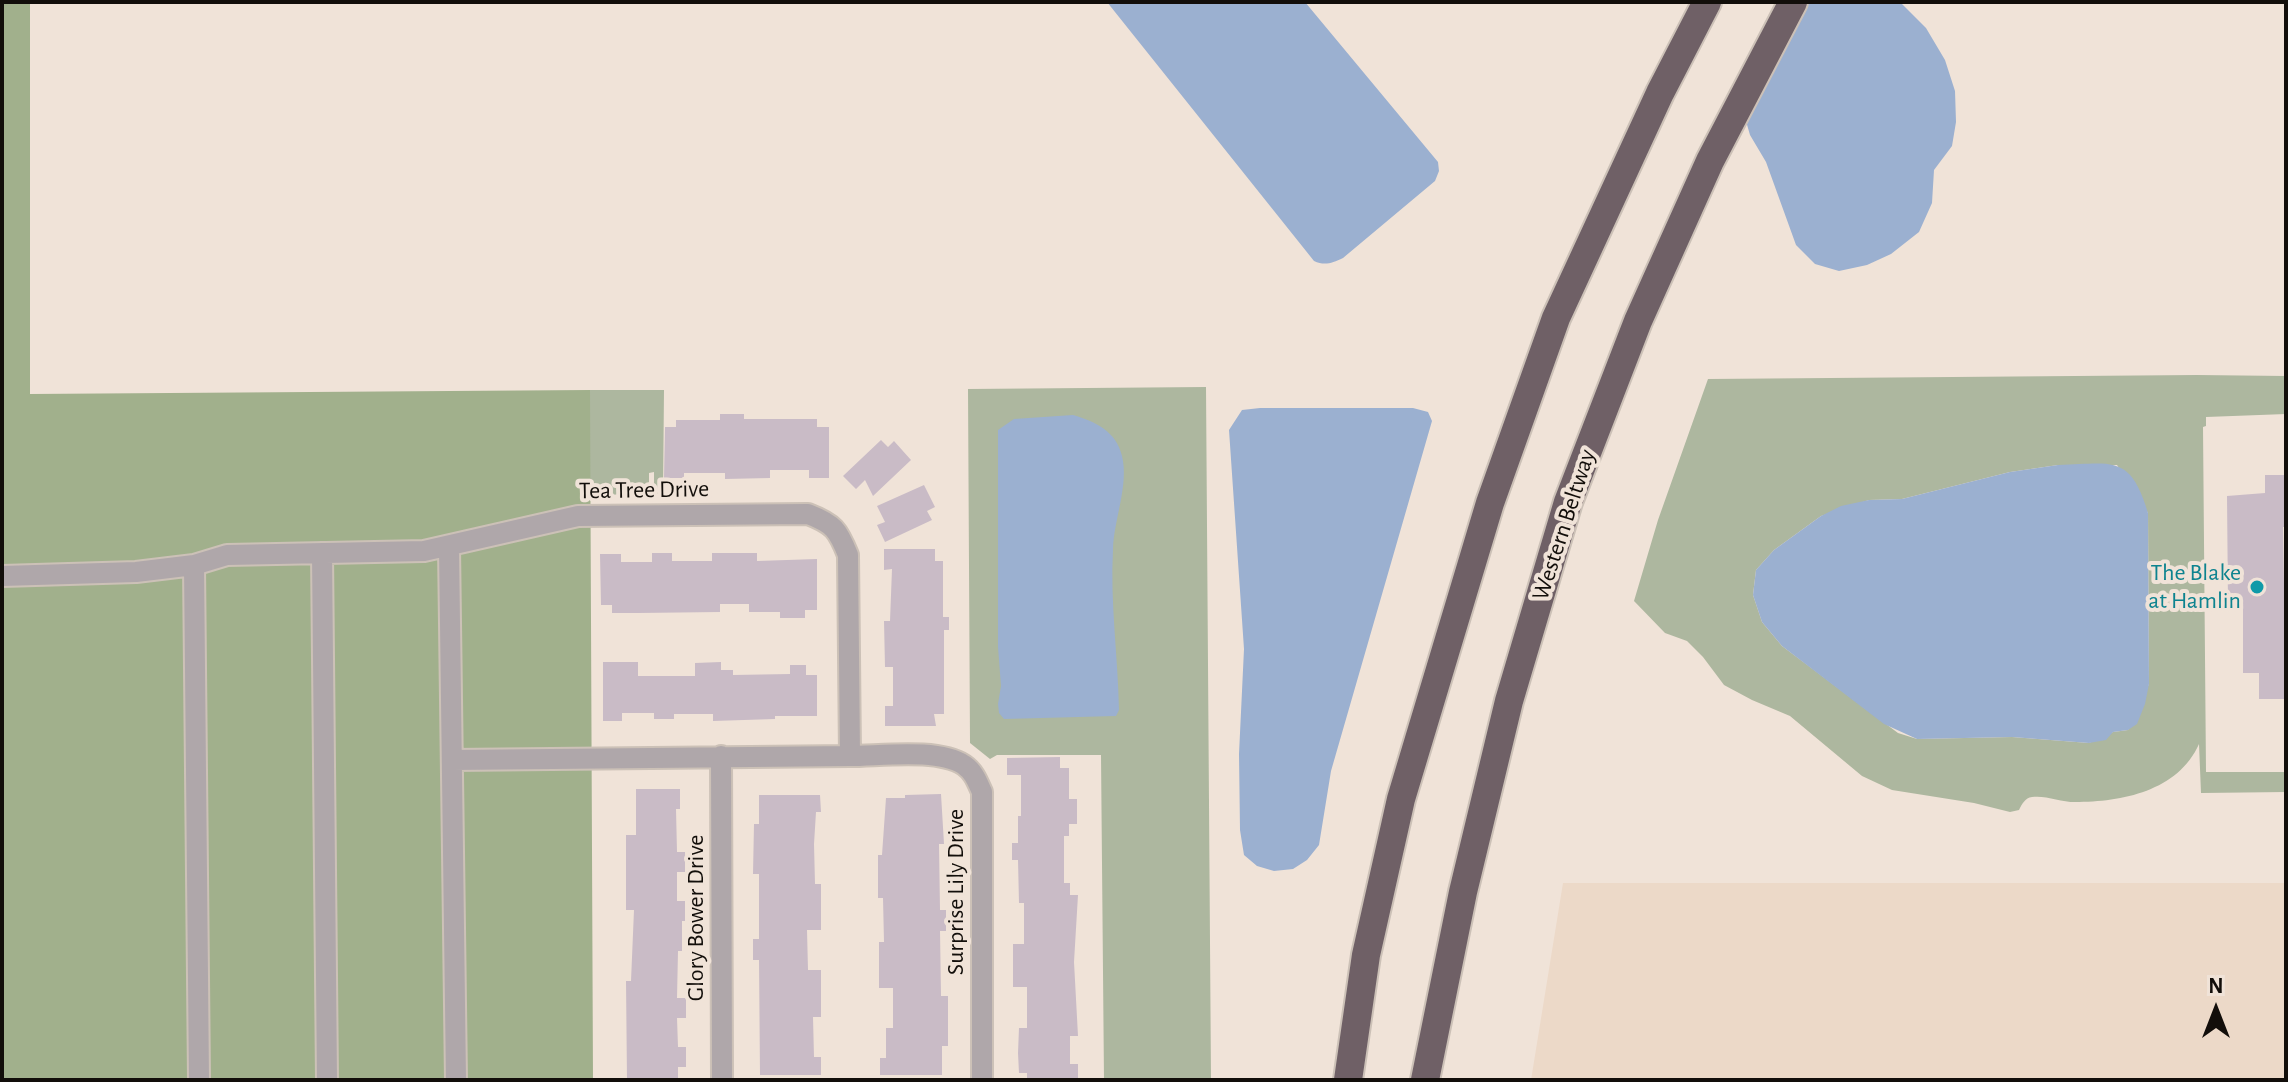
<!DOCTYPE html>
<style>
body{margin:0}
#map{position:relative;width:2288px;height:1082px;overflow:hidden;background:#f0e3d8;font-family:"Alegreya Sans",sans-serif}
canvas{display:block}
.frame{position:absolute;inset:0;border:4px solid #120e0a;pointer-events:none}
.north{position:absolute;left:2176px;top:970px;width:80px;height:80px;-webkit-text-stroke:6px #f0e3d8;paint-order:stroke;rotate:0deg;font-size:22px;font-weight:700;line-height:32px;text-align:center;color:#120e0a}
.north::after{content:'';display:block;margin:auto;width:28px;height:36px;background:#120e0a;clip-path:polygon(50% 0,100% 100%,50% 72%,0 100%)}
</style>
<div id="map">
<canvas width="2288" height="1082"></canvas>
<div class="frame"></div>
<div class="north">N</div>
</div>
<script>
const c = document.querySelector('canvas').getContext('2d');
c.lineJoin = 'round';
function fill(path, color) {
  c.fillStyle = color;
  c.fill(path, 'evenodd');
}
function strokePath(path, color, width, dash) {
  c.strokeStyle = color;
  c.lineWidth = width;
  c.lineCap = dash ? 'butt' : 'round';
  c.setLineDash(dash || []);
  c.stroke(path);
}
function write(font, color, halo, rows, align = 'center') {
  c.font = font + ' "Alegreya Sans",sans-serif';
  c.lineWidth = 8;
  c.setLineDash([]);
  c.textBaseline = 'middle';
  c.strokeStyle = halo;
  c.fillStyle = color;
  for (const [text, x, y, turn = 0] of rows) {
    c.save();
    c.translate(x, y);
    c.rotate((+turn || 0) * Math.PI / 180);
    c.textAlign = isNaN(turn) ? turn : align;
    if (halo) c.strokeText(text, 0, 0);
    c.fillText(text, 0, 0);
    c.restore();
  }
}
const built = new Path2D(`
 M 1563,883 L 2286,883 L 2286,1080 L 1531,1080 Z`);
const green = new Path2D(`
 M 2197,375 L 2286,376 L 2286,414 L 2206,417 L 2206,426 L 2203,427 L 2206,772 L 2286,772 L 2286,792 L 2201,793 L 2199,744 C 2178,791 2122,802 2075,802 C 2061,802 2045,795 2032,797 C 2025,798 2022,804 2019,810 L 2010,812 L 1974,803 L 1892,790 L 1862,776 L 1790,716 L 1752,700 L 1724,685 L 1703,657 L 1687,641 L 1665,633 L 1634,601 L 1658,520 L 1708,379 ZM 2058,465 L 2117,465 L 2148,513 L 2149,684 L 2128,730 L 2113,732 L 2089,743 L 2012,737 L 1917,739 L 1898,733 L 1782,646 L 1762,622 L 1753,595 L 1756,570 L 1774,550 L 1821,516 L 1869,500 L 1902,499 L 2010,472 Z
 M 1206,387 L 1211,1080 L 1104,1080 L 1101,755 L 997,755 L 990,759 L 970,743 L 968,389 Z
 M 590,390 L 664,390 L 663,494 L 654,494 L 654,472 L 649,473 L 649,494 L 590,495 Z`);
const forest = new Path2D(`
 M 2,2 L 30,2 L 30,394 L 590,390 L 593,1080 L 2,1080 Z`);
const water = new Path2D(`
 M 1107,2 L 1305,2 L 1438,162 L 1439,171 L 1435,181 L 1343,258 C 1332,263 1325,266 1314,261 Z
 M 1790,2 L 1900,2 L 1926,28 L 1945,60 L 1955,91 L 1956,122 L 1952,146 L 1934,170 L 1932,203 L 1919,232 L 1891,254 L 1867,265 L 1839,271 L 1815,264 L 1796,245 L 1766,162 L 1750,135 L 1739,97 L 1748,57 L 1775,14 Z
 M 1260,408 L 1413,408 L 1428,412 L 1432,421 L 1331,771 L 1319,845 L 1307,860 L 1293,869 L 1274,871 L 1257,866 L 1244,855 L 1240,830 L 1239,754 L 1244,649 L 1229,430 L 1242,410 Z
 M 1073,415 C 1096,422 1116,431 1122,456 C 1129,485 1114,519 1113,549 C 1110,603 1118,656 1119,710 L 1116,716 L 1004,719 L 999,713 L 998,704 L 1001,686 L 998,647 L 998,430 L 1014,419 Z
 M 2058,465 C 2112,464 2130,453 2148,513 L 2149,684 L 2145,704 L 2137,724 L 2128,730 L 2113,732 L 2106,740 L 2089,743 L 2012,737 L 1917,739 L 1884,724 L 1782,646 L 1762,622 L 1753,595 L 1756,570 L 1774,550 L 1821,516 L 1841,506 L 1869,500 L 1902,499 L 2010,472 Z`);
const building = new Path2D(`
 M 720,414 L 744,414 L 744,419 L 817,419 L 817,427 L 829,427 L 829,478 L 809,478 L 809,470 L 770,470 L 770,478 L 725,479 L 725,473 L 684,473 L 684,478 L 664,478 L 665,427 L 676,427 L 676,420 L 720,420 Z
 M 881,440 L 888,447 L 894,441 L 911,460 L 873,496 L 865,480 L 856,489 L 843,476 Z
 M 2265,475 L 2286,475 L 2286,527 L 2283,527 L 2286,699 L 2259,699 L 2259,673 L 2243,673 L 2243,604 L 2228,604 L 2227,496 L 2265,493 Z
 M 924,485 L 935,507 L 927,511 L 932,520 L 885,542 L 877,525 L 885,522 L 877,506 Z
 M 884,549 L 935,549 L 935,561 L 943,561 L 943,617 L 949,617 L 949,630 L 944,630 L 944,714 L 934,714 L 936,726 L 885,726 L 885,706 L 893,706 L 893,667 L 885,667 L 884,621 L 890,621 L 892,569 L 884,570 Z
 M 652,553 L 672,553 L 672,561 L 712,561 L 712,553 L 757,553 L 757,561 L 817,559 L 817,610 L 805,610 L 805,618 L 780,618 L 780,612 L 749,612 L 749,604 L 720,604 L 720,612 L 638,613 L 612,613 L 612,605 L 601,605 L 600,554 L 621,554 L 621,562 L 652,562 Z
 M 603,662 L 638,662 L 638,676 L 695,676 L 695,663 L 721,662 L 721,670 L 733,670 L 733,675 L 790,674 L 790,665 L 806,665 L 806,675 L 817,675 L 817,716 L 775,716 L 775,719 L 713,721 L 713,714 L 674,714 L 674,719 L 654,719 L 654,713 L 622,713 L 622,721 L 603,721 Z
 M 1060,757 L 1060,768 L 1069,768 L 1069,799 L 1077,799 L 1077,824 L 1069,824 L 1069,836 L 1064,836 L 1064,883 L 1070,883 L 1070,895 L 1078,895 L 1074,962 L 1078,1036 L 1070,1036 L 1070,1064 L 1078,1064 L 1078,1080 L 1027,1080 L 1027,1073 L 1019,1073 L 1018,1053 L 1019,1028 L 1027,1028 L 1027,987 L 1013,987 L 1013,944 L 1024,944 L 1024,903 L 1019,903 L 1018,860 L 1012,860 L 1012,843 L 1018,843 L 1018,816 L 1021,816 L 1021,775 L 1007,775 L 1007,758 Z
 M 636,789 L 680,789 L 680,809 L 676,809 L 677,852 L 685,852 L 685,872 L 677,872 L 677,901 L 685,901 L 685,921 L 682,921 L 682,951 L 678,951 L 677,998 L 686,998 L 686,1018 L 677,1018 L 678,1047 L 686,1047 L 686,1067 L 678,1067 L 678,1080 L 627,1080 L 626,981 L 631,981 L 634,910 L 626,910 L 626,835 L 636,835 Z
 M 941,794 L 944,844 L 939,844 L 940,910 L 946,910 L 946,931 L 940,931 L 941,996 L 948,996 L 948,1046 L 942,1046 L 942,1075 L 880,1075 L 880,1058 L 886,1058 L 886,1028 L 893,1028 L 893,988 L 879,988 L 879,942 L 884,942 L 883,898 L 878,898 L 878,855 L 882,855 L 886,798 L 905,798 L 905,795 Z
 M 759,795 L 820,795 L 821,812 L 816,812 L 814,844 L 815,884 L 821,884 L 821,930 L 807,930 L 808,970 L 821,970 L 821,1017 L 813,1017 L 814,1057 L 821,1057 L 821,1075 L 760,1075 L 759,960 L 753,960 L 753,939 L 759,939 L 759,874 L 753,874 L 754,824 L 759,824 Z`);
const minor = new Path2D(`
 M 449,547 L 456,1080
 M 322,553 L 327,1080
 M 194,565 L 199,1080
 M 2,576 L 136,572 L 194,565 L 227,555 L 424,551 L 578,516 L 808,514 C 834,524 838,530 848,555 L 850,756 C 881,756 938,748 964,765 C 974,772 977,781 982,792 L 982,1080
 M 721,756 L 722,1080
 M 452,760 L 850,756`);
const highway = new Path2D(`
 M 1348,1080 L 1366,955 L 1401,799 L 1490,503 L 1556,318 L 1660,93 L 1707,2
 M 1425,1080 L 1463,892 L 1509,701 L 1568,502 L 1638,321 L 1710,161 L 1793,2`);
const markers = [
 [2257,587,8,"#0f9aa8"]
];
const streetNames = [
 ["Tea Tree Drive",644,490,-1],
 ["Western Beltway",1564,525,-72],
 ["Surprise Lily Drive",956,892,-90],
 ["Glory Bower Drive",696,918,-90]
];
const cultureNames = [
 ["The Blake",2241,573],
 ["at Hamlin",2241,601]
];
fill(built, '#ecd9c8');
fill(green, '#adb79f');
fill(forest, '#a1b08c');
fill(water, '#9bb0d0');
fill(building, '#c9bbc6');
strokePath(minor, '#ccc1b7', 24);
strokePath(highway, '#ccc1b7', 32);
strokePath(minor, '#afa7aa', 20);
strokePath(highway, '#6f6066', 28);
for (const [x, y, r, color] of markers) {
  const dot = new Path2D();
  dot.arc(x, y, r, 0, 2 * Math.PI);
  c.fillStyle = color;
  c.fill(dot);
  strokePath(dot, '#f0e3d8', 3);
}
write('24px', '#120e0a', '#f0e3d8', streetNames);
write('24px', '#0d838f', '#f0e3d8', cultureNames, 'right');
</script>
